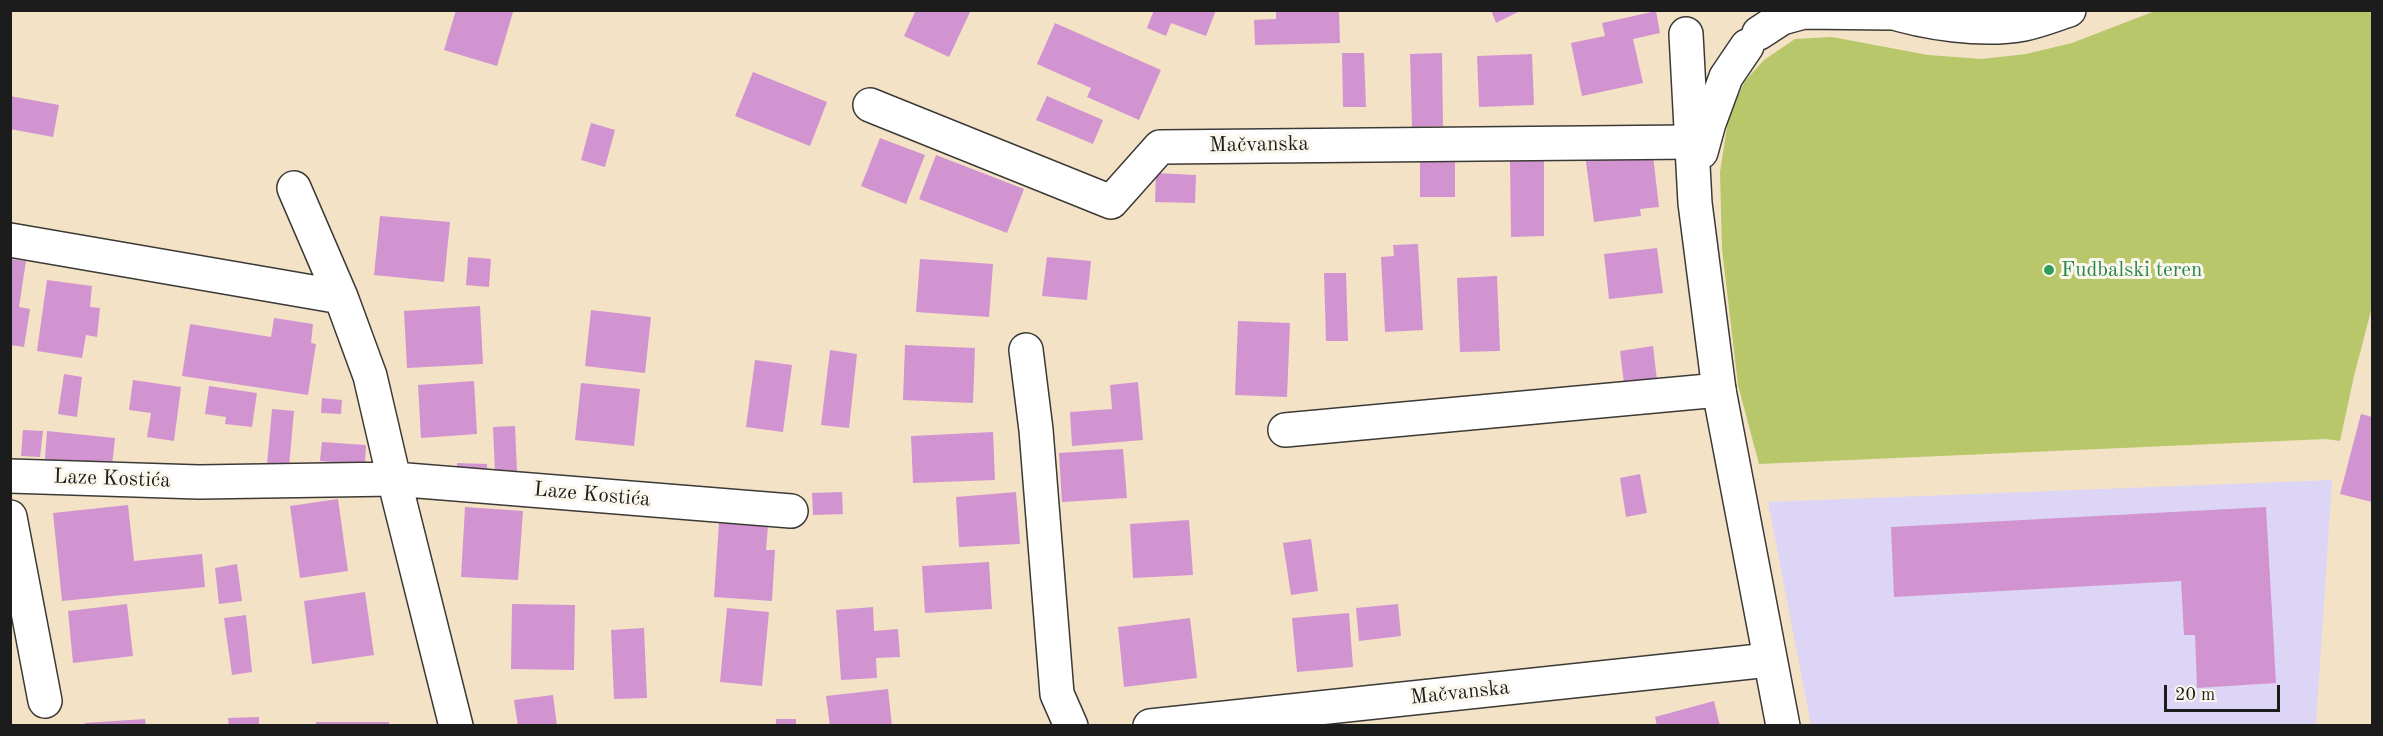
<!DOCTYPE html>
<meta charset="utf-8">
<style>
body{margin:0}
#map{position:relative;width:2383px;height:736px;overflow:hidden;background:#f3e2c6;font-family:"Old Standard TT",serif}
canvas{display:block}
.frame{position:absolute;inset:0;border:12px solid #1c1c1c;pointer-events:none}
.scale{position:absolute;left:2164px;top:685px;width:116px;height:27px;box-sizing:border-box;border:3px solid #1c1c1c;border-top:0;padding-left:8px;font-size:18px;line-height:21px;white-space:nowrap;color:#1c1c1c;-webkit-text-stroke:4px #fbf7ec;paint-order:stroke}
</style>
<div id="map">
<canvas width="2383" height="736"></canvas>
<div class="frame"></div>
<div class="scale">20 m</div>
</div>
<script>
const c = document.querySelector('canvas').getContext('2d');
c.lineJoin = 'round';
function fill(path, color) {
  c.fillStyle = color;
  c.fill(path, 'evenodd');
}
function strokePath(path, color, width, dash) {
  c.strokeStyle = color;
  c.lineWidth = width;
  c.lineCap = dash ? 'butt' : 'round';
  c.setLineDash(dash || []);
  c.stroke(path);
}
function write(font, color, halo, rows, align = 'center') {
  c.font = font + ' "Old Standard TT",serif';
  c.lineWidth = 6;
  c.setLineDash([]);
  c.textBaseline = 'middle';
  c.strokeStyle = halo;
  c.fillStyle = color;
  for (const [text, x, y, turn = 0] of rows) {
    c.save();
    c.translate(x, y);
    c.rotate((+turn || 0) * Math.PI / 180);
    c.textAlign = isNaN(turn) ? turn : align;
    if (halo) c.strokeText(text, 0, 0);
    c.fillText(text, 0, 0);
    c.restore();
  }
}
const built = new Path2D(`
 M 2332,480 L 2316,725 L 1811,725 L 1768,502 Z`);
const green = new Path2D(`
 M 2155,11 L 2372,11 L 2372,307 L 2354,376 L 2340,441 L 2326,439 L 1759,464 L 1738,385 L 1722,249 L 1720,172 L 1729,115 L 1745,81 L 1764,60 L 1795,39 L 1832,37 L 1928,55 L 1982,59 L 2026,54 L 2072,43 Z`);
const building = new Path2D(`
 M 456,10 L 513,12 L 497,66 L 444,50 Z
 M 916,10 L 971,10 L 949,57 L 904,36 Z
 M 1154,10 L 1216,10 L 1206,36 L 1171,23 L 1166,36 L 1147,28 Z
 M 1276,10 L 1339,12 L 1340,43 L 1255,45 L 1254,20 L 1276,19 Z
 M 1491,10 L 1522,10 L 1496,23 Z
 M 1656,11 L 1660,33 L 1633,39 L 1643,83 L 1582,96 L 1571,43 L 1605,36 L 1602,23 Z
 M 1055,23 L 1161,70 L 1139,120 L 1087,97 L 1091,88 L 1037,64 Z
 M 1342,53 L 1364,53 L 1366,107 L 1343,107 Z
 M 1442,53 L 1443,126 L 1412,127 L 1410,54 Z
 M 1532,54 L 1534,105 L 1479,107 L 1477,56 Z
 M 753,72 L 827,102 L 810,146 L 735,116 Z
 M 10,96 L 59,105 L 53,137 L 10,129 Z
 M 1047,96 L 1103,120 L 1093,144 L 1036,120 Z
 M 591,123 L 615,130 L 605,167 L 581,160 Z
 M 880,138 L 925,155 L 906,204 L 861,186 Z
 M 1652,147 L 1659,207 L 1640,209 L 1641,216 L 1594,222 L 1585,155 Z
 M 936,155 L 1024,189 L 1007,233 L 919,199 Z
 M 1420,156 L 1455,156 L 1455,197 L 1420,197 Z
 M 1544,159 L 1544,236 L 1511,237 L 1510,160 Z
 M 1156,173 L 1196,175 L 1195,203 L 1155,202 Z
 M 380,216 L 450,222 L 444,282 L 374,275 Z
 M 1418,244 L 1423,330 L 1385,332 L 1381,257 L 1394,256 L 1393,245 Z
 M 1657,248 L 1663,293 L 1609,299 L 1604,254 Z
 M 468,257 L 491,259 L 489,287 L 466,285 Z
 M 1047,257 L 1091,261 L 1087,300 L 1042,296 Z
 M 10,259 L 26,261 L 19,307 L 30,309 L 24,347 L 10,345 Z
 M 920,259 L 993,264 L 989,317 L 916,312 Z
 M 1324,273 L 1346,273 L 1348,341 L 1326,341 Z
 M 1497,276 L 1500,351 L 1460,352 L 1457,278 Z
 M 47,280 L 92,286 L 90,307 L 100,308 L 97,337 L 86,335 L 82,358 L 37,351 Z
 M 480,306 L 483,364 L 407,368 L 404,311 Z
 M 591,310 L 651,317 L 645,373 L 585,366 Z
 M 274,318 L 313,324 L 311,343 L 316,344 L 308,395 L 182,376 L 190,324 L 271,337 Z
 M 1238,321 L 1290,323 L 1287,397 L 1235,395 Z
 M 905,345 L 975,348 L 973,403 L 903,400 Z
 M 1653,346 L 1657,380 L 1624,384 L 1620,351 Z
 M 830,350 L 857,354 L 849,428 L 821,425 Z
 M 755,360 L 792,365 L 783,432 L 746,427 Z
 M 64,374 L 82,377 L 77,417 L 58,414 Z
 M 133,380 L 181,387 L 174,441 L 147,437 L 151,413 L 129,410 Z
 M 474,381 L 477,434 L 421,438 L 418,385 Z
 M 1138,382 L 1143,440 L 1072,446 L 1070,412 L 1112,409 L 1110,385 Z
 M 581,383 L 640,389 L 634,446 L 575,440 Z
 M 209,386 L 257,393 L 252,427 L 225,424 L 226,417 L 205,414 Z
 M 322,398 L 342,400 L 341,414 L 321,413 Z
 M 272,409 L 294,411 L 289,467 L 267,465 Z
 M 2361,414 L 2372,417 L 2372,502 L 2340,494 Z
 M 515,426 L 517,471 L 495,471 L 493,427 Z
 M 23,430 L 43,431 L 40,457 L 21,456 Z
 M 47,431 L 115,438 L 112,466 L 45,459 Z
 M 993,432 L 995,480 L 913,483 L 911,436 Z
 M 322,442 L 366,445 L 365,465 L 320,461 Z
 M 1123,449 L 1127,498 L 1062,502 L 1059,453 Z
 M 457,463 L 487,464 L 487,478 L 457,478 Z
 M 1640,474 L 1647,513 L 1626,517 L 1620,478 Z
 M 842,492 L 843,514 L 813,515 L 812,493 Z
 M 1016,492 L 1020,544 L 959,547 L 956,497 Z
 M 338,499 L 348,571 L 300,578 L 290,506 Z
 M 128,505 L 134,561 L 202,554 L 205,587 L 62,601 L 53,513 Z
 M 465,507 L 523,511 L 518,580 L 461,577 Z
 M 2266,507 L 2276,683 L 2197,688 L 2195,635 L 2184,635 L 2181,581 L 1894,597 L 1891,527 Z
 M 1189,520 L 1193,575 L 1133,578 L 1130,524 Z
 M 719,523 L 768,526 L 766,550 L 775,550 L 772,601 L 714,597 Z
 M 1311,539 L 1318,591 L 1291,595 L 1283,543 Z
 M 989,562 L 992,609 L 925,613 L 922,566 Z
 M 237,564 L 242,601 L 219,604 L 215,568 Z
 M 365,592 L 374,655 L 312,664 L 304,601 Z
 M 127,604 L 133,656 L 73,663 L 68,611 Z
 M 512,604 L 575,605 L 574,670 L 511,669 Z
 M 1398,604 L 1401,636 L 1359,641 L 1356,608 Z
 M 873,607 L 874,631 L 898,629 L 900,657 L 876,658 L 877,678 L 841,680 L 836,610 Z
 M 727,608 L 769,612 L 762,686 L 720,682 Z
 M 1349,613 L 1353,667 L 1297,672 L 1292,618 Z
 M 246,615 L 252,672 L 232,675 L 224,618 Z
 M 1190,618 L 1197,678 L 1124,687 L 1118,627 Z
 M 644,628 L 647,698 L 614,699 L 611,630 Z
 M 888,689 L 892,726 L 830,726 L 826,696 Z
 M 553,695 L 557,726 L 518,726 L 514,700 Z
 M 1714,701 L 1720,726 L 1657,726 L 1655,717 Z
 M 259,717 L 259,726 L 229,726 L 228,718 Z
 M 145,719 L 146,726 L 85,726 L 85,723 Z
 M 776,719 L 796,719 L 796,726 L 776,726 Z
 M 316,722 L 389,722 L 389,726 L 316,726 Z`);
const street = new Path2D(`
 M 870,105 L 1111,202 L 1160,147 L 1692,142
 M 294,188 L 341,297 L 370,376 L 394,479 L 456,726
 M 10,240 L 341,297
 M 1026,350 L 1036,430 L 1057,694 L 1071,726
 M 1285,430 L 1719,390
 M 10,476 L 199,482 L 394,479 L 791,511
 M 10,517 L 45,701
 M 1150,726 L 1769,660`);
const secondary = new Path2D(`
 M 1884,10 C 1924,23 1982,32 2024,24 C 2039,21 2054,15 2069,10
 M 1759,33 L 1782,18 L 1804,12 L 1892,13
 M 1686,34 L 1695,203 L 1719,390 L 1783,726
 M 1701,152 L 1709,123 L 1726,77 L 1747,46`);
const markers = [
 [2049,270,6,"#2e9e5b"]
];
const streetNames = [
 ["Mačvanska",1259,145,-1],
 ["Laze Kostića",112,479,2],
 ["Laze Kostića",592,495,5],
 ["Mačvanska",1460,693,-6]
];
const leisureNames = [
 ["Fudbalski teren",2061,270]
];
fill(built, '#ddd5f6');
fill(green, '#b7c76a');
fill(building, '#d294d0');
strokePath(street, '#3c3a36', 36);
strokePath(secondary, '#3c3a36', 36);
strokePath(street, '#fff', 33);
strokePath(secondary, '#fff', 33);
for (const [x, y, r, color] of markers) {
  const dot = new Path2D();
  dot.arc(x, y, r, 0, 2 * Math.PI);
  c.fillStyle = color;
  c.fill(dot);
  strokePath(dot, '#fbf7ec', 2);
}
write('21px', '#1c1c1c', '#fbf7ec', streetNames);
write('21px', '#27864d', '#fbf7ec', leisureNames, 'left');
</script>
